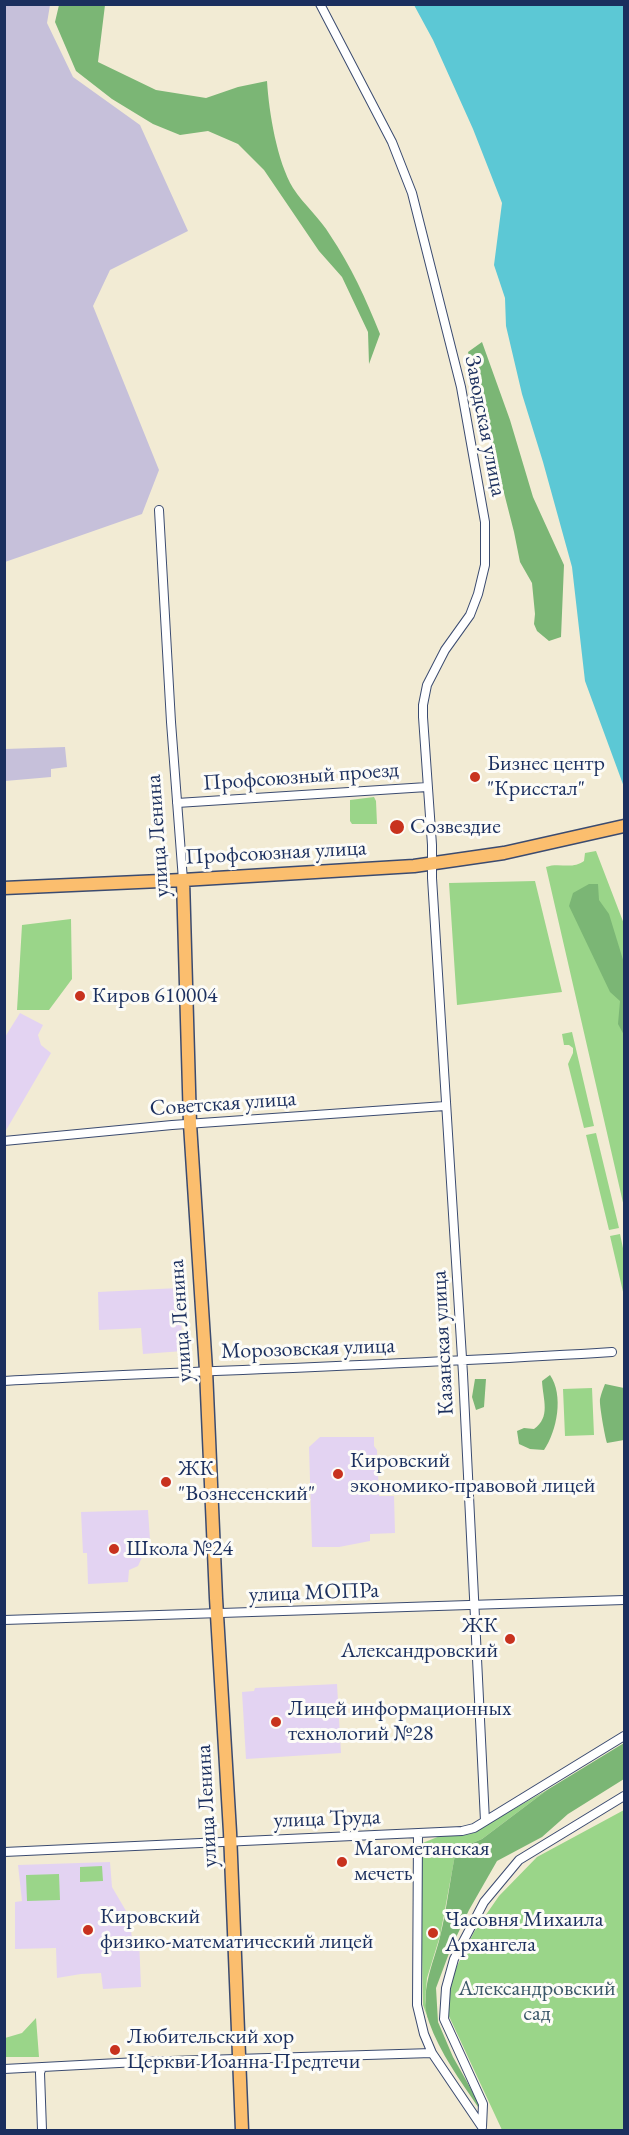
<!DOCTYPE html>
<meta charset="utf-8">
<style>
body{margin:0}
#map{position:relative;width:629px;height:2135px;overflow:hidden;background:#f2ebd4;font-family:"EB Garamond",serif}
canvas{display:block}
.frame{position:absolute;inset:0;border:6px solid #1b2f5e;pointer-events:none}
</style>
<div id="map">
<canvas width="629" height="2135"></canvas>
<div class="frame"></div>
</div>
<script>
const c = document.querySelector('canvas').getContext('2d');
c.lineJoin = 'round';
function fill(path, color) {
  c.fillStyle = color;
  c.fill(path, 'evenodd');
}
function strokePath(path, color, width, dash) {
  c.strokeStyle = color;
  c.lineWidth = width;
  c.lineCap = dash ? 'butt' : 'round';
  c.setLineDash(dash || []);
  c.stroke(path);
}
function write(font, color, halo, rows, align = 'center') {
  c.font = font + ' "EB Garamond",serif';
  c.lineWidth = 6;
  c.setLineDash([]);
  c.textBaseline = 'middle';
  c.strokeStyle = halo;
  c.fillStyle = color;
  for (const [text, x, y, turn = 0] of rows) {
    c.save();
    c.translate(x, y);
    c.rotate((+turn || 0) * Math.PI / 180);
    c.textAlign = isNaN(turn) ? turn : align;
    if (halo) c.strokeText(text, 0, 0);
    c.fillText(text, 0, 0);
    c.restore();
  }
}
const built = new Path2D(`
 M 20,1013 L 43,1025 L 38,1035 L 41,1045 L 51,1053 L 5,1132 L 5,1037 Z
 M 179,1288 L 183,1351 L 143,1354 L 141,1328 L 99,1330 L 98,1292 Z
 M 320,1437 L 374,1437 L 374,1446 L 377,1450 L 379,1496 L 394,1496 L 395,1533 L 370,1534 L 370,1541 L 339,1547 L 312,1547 L 309,1447 Z
 M 148,1510 L 150,1540 L 138,1566 L 129,1570 L 128,1582 L 88,1584 L 87,1553 L 83,1553 L 81,1512 Z
 M 337,1684 L 341,1753 L 246,1759 L 242,1692 L 254,1691 L 255,1688 Z
 M 110,1862 L 112,1887 L 129,1916 L 132,1938 L 139,1939 L 141,1987 L 103,1989 L 101,1973 L 81,1974 L 57,1978 L 56,1948 L 15,1949 L 15,1902 L 22,1901 L 18,1865 Z`);
const industrial = new Path2D(`
 M 5,4 L 50,5 L 47,23 L 73,77 L 140,125 L 188,231 L 110,270 L 93,306 L 159,470 L 142,514 L 5,562 Z
 M 65,747 L 67,767 L 51,769 L 51,777 L 5,781 L 5,749 Z`);
const green = new Path2D(`
 M 374,797 L 376,801 L 377,824 L 352,824 L 350,821 L 350,800 Z
 M 596,851 L 624,924 L 624,1207 L 546,867 C 559,862 572,870 584,861 L 585,853 Z
 M 535,881 L 562,992 L 457,1005 L 449,883 Z
 M 71,919 L 72,979 L 49,1010 L 17,1010 L 22,925 Z
 M 572,1032 L 594,1126 L 584,1128 L 568,1064 L 573,1053 L 573,1048 L 569,1045 L 564,1045 L 562,1034 Z
 M 596,1133 L 619,1228 L 609,1230 L 586,1135 Z
 M 620,1234 L 624,1253 L 624,1296 L 610,1236 Z
 M 592,1388 L 594,1435 L 565,1436 L 563,1389 Z
 M 547,1790 L 482,1839 L 456,1850 L 440,1936 L 427,1978 L 425,2000 L 429,2021 L 423,2005 L 420,1844 L 440,1836 L 470,1834 Z
 M 624,1810 L 624,2130 L 502,2130 L 448,2014 L 449,1996 L 453,1974 L 474,1932 L 499,1896 L 537,1857 Z
 M 102,1866 L 103,1881 L 80,1882 L 80,1867 Z
 M 59,1874 L 60,1900 L 27,1901 L 26,1875 Z
 M 36,2018 L 39,2057 L 5,2057 L 5,2038 L 22,2033 Z`);
const forest = new Path2D(`
 M 59,5 L 105,5 L 98,62 L 156,90 L 206,98 L 238,87 L 267,81 C 269,113 277,161 293,188 C 304,205 320,218 330,235 C 351,266 366,299 380,334 L 369,364 L 368,332 L 342,277 L 319,251 L 264,170 L 238,144 L 208,131 L 180,135 L 153,124 L 112,99 L 76,71 L 55,22 Z
 M 482,342 L 510,420 L 533,497 L 564,565 L 561,637 L 549,641 L 537,631 L 534,624 L 535,614 L 532,583 L 520,562 L 514,532 L 468,352 Z
 M 589,884 L 598,884 L 599,900 L 609,914 L 624,963 L 624,1035 L 618,1024 L 620,1001 L 610,992 L 569,906 L 573,893 Z
 M 550,1375 C 564,1395 557,1431 544,1450 L 530,1449 L 519,1444 L 517,1431 L 524,1428 L 534,1429 C 551,1417 543,1400 542,1381 Z
 M 475,1379 L 486,1379 L 484,1407 L 476,1410 L 472,1397 Z
 M 605,1384 L 624,1388 L 624,1440 L 607,1443 C 605,1437 599,1404 600,1399 C 601,1394 603,1389 605,1384 Z
 M 624,1743 L 624,1779 L 568,1814 L 542,1837 L 497,1861 L 469,1910 L 451,1948 L 436,1988 L 438,2022 L 453,2057 L 480,2105 L 478,2107 C 460,2080 440,2053 429,2022 C 419,1992 433,1965 440,1937 C 447,1908 450,1879 456,1850 L 482,1839 L 547,1790 Z`);
const water = new Path2D(`
 M 414,5 L 624,5 L 624,787 L 585,681 L 572,567 L 543,462 L 522,394 L 506,326 L 505,298 L 494,265 L 502,203 L 473,129 L 433,40 Z`);
const minor = new Path2D(`
 M 320,4 L 392,142 L 412,193 L 461,387 L 485,522 L 485,565 L 478,594 L 470,615 L 445,650 L 427,685 L 423,705 L 423,717 L 432,845 L 432,878 L 463,1374 L 485,1821
 M 159,510 L 171,722 L 183,880
 M 177,803 L 427,787
 M 4,1141 L 172,1125 L 445,1106
 M 4,1381 C 207,1370 410,1365 612,1352
 M 4,1620 L 624,1600
 M 418,1834 L 417,2005 L 424,2034 L 432,2053 L 482,2127
 M 4,1852 L 462,1831 L 474,1828 L 624,1736
 M 4,2069 L 138,2062 L 432,2053
 M 482,2127 L 483,2104 L 444,2019 L 446,1988 L 454,1959 L 484,1902 L 519,1860 L 624,1796
 M 42,2130 L 40,2073 L 42,2067`);
const primary = new Path2D(`
 M 183,880 L 190,1124 L 206,1370 L 216,1598 L 230,1832 L 242,2130
 M 4,888 L 183,880 L 414,866 L 504,853 L 624,826`);
const markers = [
 [475,777,6,"#c8321e"],
 [397,827,8,"#c8321e"],
 [80,996,6,"#c8321e"],
 [338,1474,6,"#c8321e"],
 [166,1482,6,"#c8321e"],
 [114,1549,6,"#c8321e"],
 [510,1639,6,"#c8321e"],
 [276,1722,6,"#c8321e"],
 [342,1862,6,"#c8321e"],
 [88,1930,6,"#c8321e"],
 [433,1933,6,"#c8321e"],
 [115,2050,6,"#c8321e"]
];
const streetNames = [
 ["Заводская улица",485,426,79],
 ["Профсоюзный проезд",301,777,-4],
 ["улица Ленина",158,836,-94],
 ["Профсоюзная улица",276,853,-3],
 ["Советская улица",223,1104,-4],
 ["улица Ленина",181,1321,-94],
 ["Казанская улица",443,1343,-93],
 ["Морозовская улица",308,1349,-2],
 ["улица МОПРа",314,1593,-2],
 ["улица Ленина",207,1806,-93],
 ["улица Труда",327,1819,-2]
];
const poiNames = [
 ["Бизнес центр",487,764],
 ["\"Крисстал\"",487,789],
 ["Созвездие",410,827],
 ["Киров 610004",92,996],
 ["Кировский",350,1461],
 ["экономико-правовой лицей",350,1486],
 ["ЖК",178,1469],
 ["\"Вознесенский\"",178,1494],
 ["Школа №24",126,1549],
 ["ЖК",498,1626,"right"],
 ["Александровский",498,1651,"right"],
 ["Лицей информационных",288,1709],
 ["технологий №28",288,1734],
 ["Магометанская",354,1849],
 ["мечеть",354,1874],
 ["Кировский",100,1917],
 ["физико-математический лицей",100,1942],
 ["Часовня Михаила",445,1920],
 ["Архангела",445,1945],
 ["Любительский хор",127,2037],
 ["Церкви Иоанна Предтечи",127,2062]
];
const parkNames = [
 ["Александровский",537,1989],
 ["сад",537,2014]
];
fill(built, '#e3d3f2');
fill(industrial, '#c6c0da');
fill(green, '#9ad589');
fill(forest, '#7bb675');
fill(water, '#5cc8d5');
strokePath(minor, '#3b4b70', 10);
strokePath(primary, '#3b4b70', 15);
strokePath(minor, '#fff', 8);
strokePath(primary, '#fbbe6e', 12);
for (const [x, y, r, color] of markers) {
  const dot = new Path2D();
  dot.arc(x, y, r, 0, 2 * Math.PI);
  c.fillStyle = color;
  c.fill(dot);
  strokePath(dot, '#fdfcf7', 2);
}
write('22px', '#1b2f5e', '#fdfcf7', streetNames);
write('22px', '#1b2f5e', '#fdfcf7', poiNames, 'left');
write('22px', '#3b5869', '#fdfcf7', parkNames);
</script>
